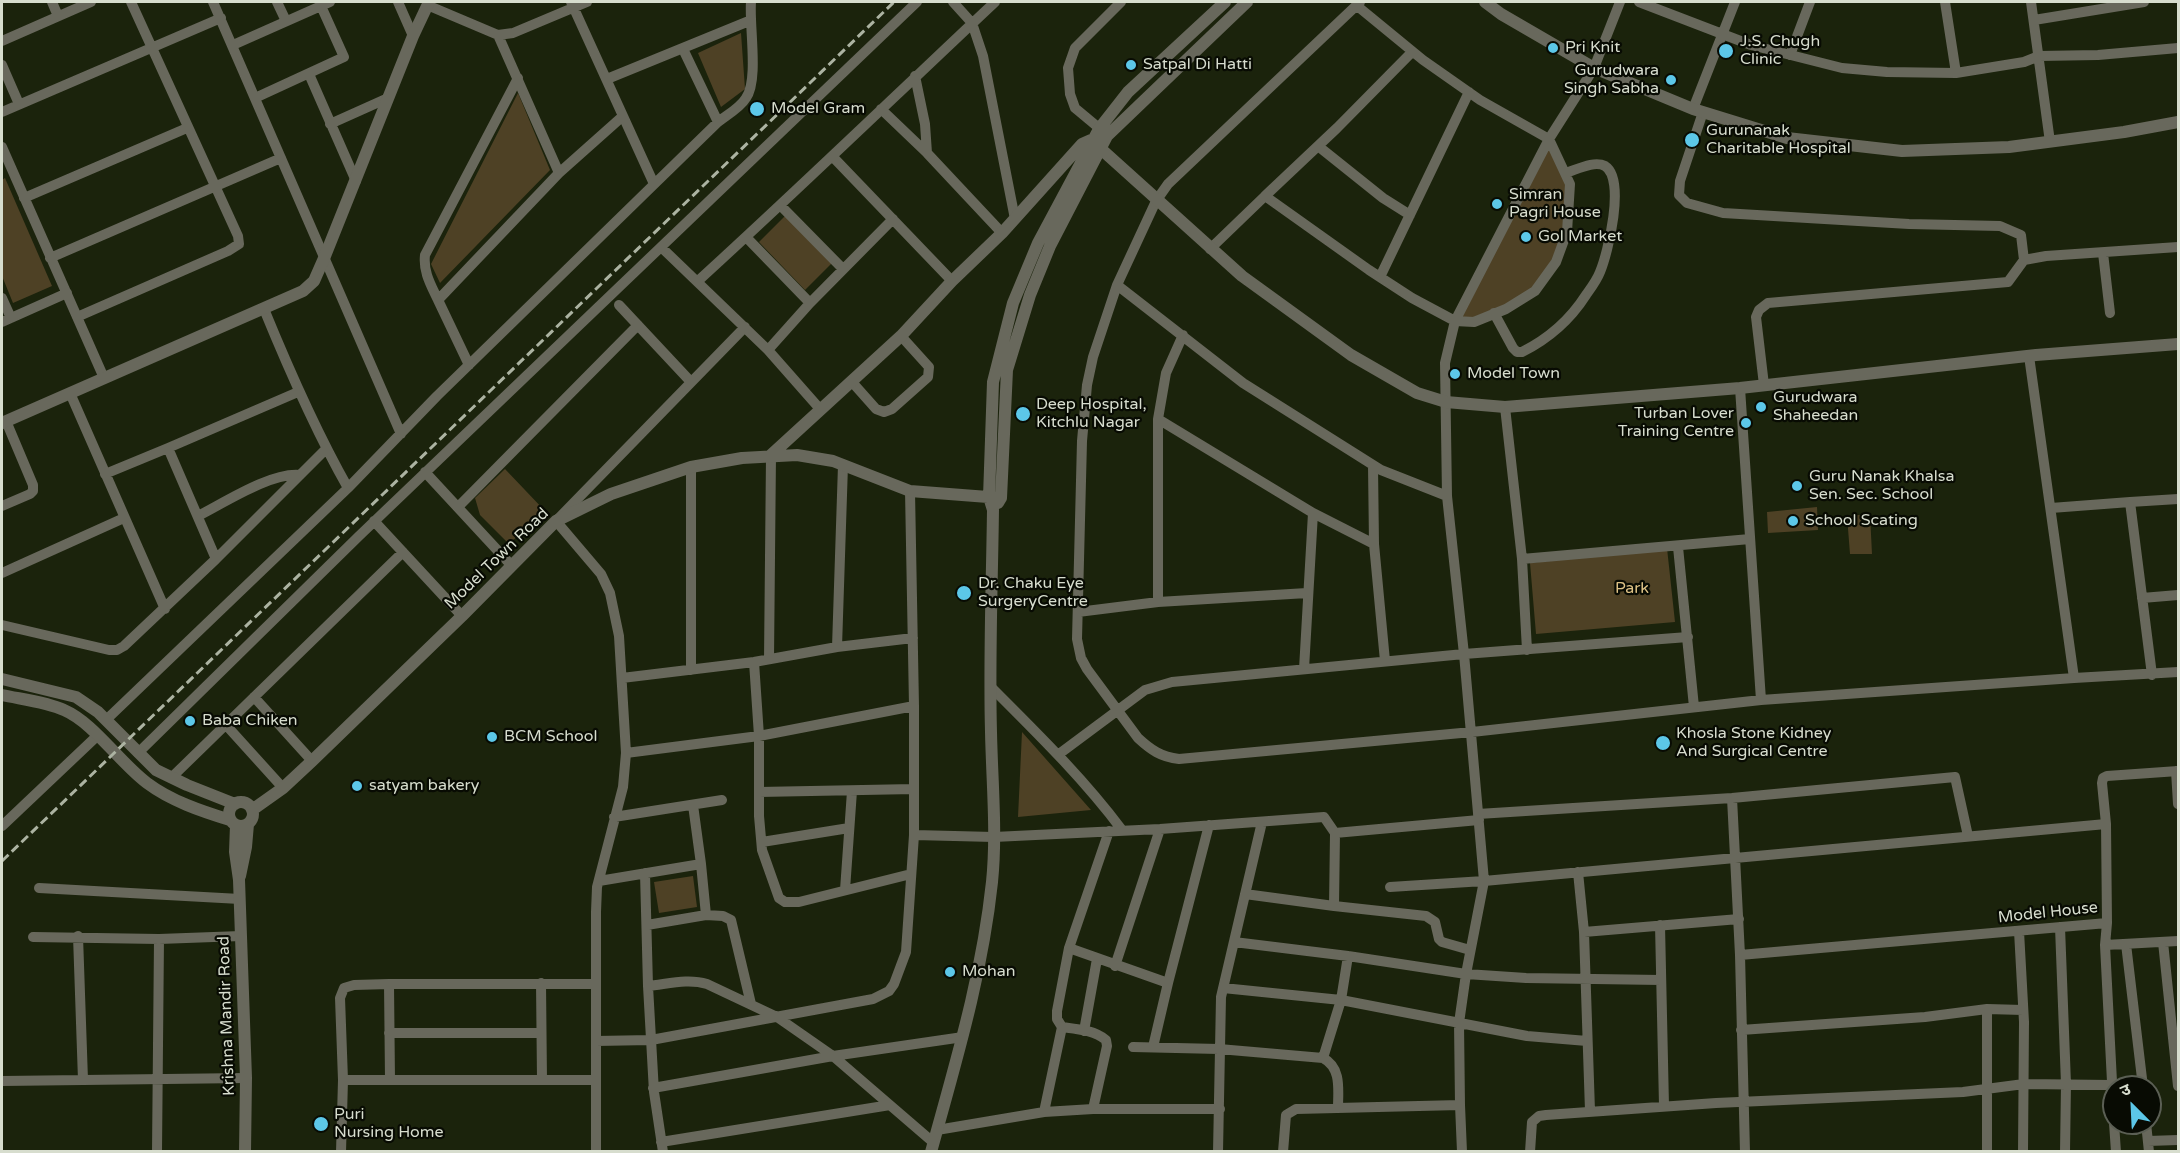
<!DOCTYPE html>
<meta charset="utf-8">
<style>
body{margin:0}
#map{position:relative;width:2180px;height:1153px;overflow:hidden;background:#1b230c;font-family:"Varela Round","Noto Sans Devanagari",sans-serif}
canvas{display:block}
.frame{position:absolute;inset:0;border:3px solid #d7ddce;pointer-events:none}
.north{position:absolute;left:2102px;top:1075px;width:60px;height:60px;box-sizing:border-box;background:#080b03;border:2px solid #5b5f54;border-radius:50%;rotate:336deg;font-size:16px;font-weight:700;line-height:24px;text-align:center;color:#d7ddce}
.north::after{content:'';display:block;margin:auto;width:21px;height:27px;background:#5cc7e8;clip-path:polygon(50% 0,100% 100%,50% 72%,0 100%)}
</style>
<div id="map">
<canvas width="2180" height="1153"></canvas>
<div class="frame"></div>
<div class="north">उ</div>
</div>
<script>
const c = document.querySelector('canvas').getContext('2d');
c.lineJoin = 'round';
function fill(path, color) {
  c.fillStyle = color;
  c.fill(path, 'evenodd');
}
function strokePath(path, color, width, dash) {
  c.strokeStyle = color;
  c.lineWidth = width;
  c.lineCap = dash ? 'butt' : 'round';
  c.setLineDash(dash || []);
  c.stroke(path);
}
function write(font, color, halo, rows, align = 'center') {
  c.font = font + ' "Varela Round",sans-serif';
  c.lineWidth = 4.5;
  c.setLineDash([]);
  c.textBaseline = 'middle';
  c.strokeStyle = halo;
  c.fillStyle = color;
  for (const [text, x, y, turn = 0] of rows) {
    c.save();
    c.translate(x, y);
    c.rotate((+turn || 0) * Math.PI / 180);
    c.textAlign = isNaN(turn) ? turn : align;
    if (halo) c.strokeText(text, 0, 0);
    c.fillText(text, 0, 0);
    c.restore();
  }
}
const green = new Path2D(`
 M 741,33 L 745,89 L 721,107 L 698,53 Z
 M 518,93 L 550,170 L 440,283 L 431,264 Z
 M 1548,145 L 1568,184 L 1565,230 L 1554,261 L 1534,289 L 1505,306 L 1474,319 L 1458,319 Z
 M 5,178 L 52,286 L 13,303 L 2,276 L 2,180 Z
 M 786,215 L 832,263 L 805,290 L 759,242 Z
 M 505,469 L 545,511 L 509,544 L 480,515 L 475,498 Z
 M 1817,507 L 1818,530 L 1768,533 L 1767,512 Z
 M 1870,514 L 1872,554 L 1850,554 L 1847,516 Z
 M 1667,548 L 1675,622 L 1536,634 L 1530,563 Z
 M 1022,732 L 1091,810 L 1018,817 Z
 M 693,876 L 697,907 L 659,913 L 654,882 Z`);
const minor = new Path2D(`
 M 52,2 L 58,16
 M 213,2 L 401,434
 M 277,2 L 286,21
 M 398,2 L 413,36
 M 571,2 L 654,184
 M 953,2 L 972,23 L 983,56 L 1015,219
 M 1360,2 L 1168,184 L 1156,201 L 1117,285 L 1093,357 L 1087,385 L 1082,441 L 1077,639 L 1081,658 L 1087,669 L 1138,738 C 1151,750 1161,757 1179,759 L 1472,732 L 1761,700 L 2074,678 L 2178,672
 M 1639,2 L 1751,45 L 1842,68 L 1887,72 L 1956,73 L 2024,62 L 2039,56 L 2098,55 L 2178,48
 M 1945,2 L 1956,73
 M 2031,2 L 2050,142
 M 427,5 L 498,35 L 513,33 L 587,2
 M 2034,20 L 2144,2
 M 498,35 L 559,173
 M 2,41 L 91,2
 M 233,45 L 330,2
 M 683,49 L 718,122
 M 1790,55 L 1810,2
 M 2,65 L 19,104
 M 309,74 L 356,181
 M 915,76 L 925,124 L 927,153
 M 607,79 L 749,21
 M 255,98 L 344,57 L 321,6
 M 881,109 L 927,153 L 1002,233
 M 1693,109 L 1735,2
 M 2,112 L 221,18
 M 1703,112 L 1680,181 L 1679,195 L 1687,203 L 1723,213 L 1909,224 L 2000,226 L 2021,235 L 2024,260 L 2008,282 L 1768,303 L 1759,310 L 1756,317 L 1764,385
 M 330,124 L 388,98
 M 1105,133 L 1075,108 L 1070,94 L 1068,68 L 1075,48 L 1121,2
 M 1318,146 L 1383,198 L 1410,215
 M 2,147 L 104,378
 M 832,156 L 952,281
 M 1265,196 L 1337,128 L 1412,52
 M 24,198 L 187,128
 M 781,206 L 843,269
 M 746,237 L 810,303
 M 661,247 L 768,350 L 820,409
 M 1210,249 L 1265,196 L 1369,270 L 1412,298 L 1455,321 L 1474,322 L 1506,309 L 1535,291 L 1556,262 L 1567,232 L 1570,184 L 1549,139 L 1480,100 L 1423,60 L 1356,5
 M 2103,253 L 2110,313
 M 50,258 L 281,158
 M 2024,260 L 2046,256 L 2178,247
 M 1380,277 L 1469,92
 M 698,281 C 799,189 896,95 995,2
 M 1117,285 L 1243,383 L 1381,470 L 1447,496
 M 2,298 L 11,318
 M 438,300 C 431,285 423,272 425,255 L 518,78
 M 619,305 L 691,382
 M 264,309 C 289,370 315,430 348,488
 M 1494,313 L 1513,348 L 1517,352 L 1522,352 C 1548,339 1570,320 1586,295 C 1591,288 1597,280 1600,272 C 1608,253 1626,179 1605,166 C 1594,160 1576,170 1565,173
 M 77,317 L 228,251 L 239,244 L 238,236 L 131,2
 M 2,322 L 67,293
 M 768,350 L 810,303 L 893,219
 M 2029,356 L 2074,678
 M 469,365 L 438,300 L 559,173 L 623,116
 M 852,382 L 876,409 L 884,412 L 892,409 L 928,377 L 929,367 L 901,336
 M 1740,388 L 1761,700
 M 70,393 L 165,609
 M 1505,407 L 1522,559 L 1527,650
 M 1158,419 L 1313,513
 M 168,448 L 216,559
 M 1373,466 L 1374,544
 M 425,472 L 512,566
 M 105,474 L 168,448 L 298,392
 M 2130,502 L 2178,499
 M 2,506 L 30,494 L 33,491 L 33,485 L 6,421
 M 458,507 L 638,325
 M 2051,508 L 2130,502 L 2152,675
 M 198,516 C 224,503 271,472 300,475
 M 374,521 L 462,616
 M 1678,547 L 1694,707
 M 1522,559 L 1750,539
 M 2,573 L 124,518
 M 2142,598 L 2178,595
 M 1158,602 L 1158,419 L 1166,373 L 1183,335
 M 1078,612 L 1158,602 L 1307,593
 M 2,625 L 109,650 L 117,650 L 124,646 L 216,559 L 326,449
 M 837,647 L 843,465
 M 769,659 L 771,455
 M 754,662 L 759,736 L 759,816 L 762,850 L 779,898 L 785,902 L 799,902 L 911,874
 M 1304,669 L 1313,513 L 1374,544 L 1385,661
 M 691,670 L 691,467
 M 622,678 L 754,662 L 837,647 L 913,638
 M 991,687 C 1037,733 1083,778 1122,830
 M 254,697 L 312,761
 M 106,720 L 348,488 L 437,396 L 718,122 C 727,115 740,108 746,98 C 759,80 749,26 751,2
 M 226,725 L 283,788
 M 138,753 L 359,536 L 917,2
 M 626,753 L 759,736 L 914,706
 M 1059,754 L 1145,690 L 1172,682 L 1464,654 L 1688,637
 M 2176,771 L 2178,804
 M 171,778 L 403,552
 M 759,792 L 914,789
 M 1732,798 L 1740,955 L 1745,1152
 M 1478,814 L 1732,798 L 1955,777 L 1968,836
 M 614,817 L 722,800
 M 2,826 L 97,736
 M 1335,833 L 1479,820
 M 914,835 L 994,837 L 1160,829 L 1324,817 L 1335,833 L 1334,906
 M 762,842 L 849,828
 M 1578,872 L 1584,932
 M 645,873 L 648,986
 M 599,881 L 701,864
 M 1390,887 L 1484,881 L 2106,824
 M 39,888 L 240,899
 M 845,890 L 852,791
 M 1245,894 L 1334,906 L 1426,916 L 1435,922 L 1439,939 L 1442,942 L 1470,950
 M 706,915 L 723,916 L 731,920 L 751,1004
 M 2107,923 L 2105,945 L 2114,1121
 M 647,925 L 706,915 L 701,864 L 693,805
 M 1660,925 L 1664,1106
 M 2060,927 L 2066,1084 L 2065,1152
 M 2019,931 L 2024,1022 L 2023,1152
 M 78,936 L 83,1080
 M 33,937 L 159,939 L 241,936
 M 1234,942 L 1348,956 L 1466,974 L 1526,978 L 1661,980
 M 2163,942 L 2178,1086
 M 2126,944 L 2143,1087
 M 2105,945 L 2178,941
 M 1069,948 L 1168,983 L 1153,1047
 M 1740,955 L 2107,923 L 2106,824 L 2102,783 L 2103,778 L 2107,776 L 2178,771
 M 1115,966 L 1160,829
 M 541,983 L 542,1080
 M 1168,983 L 1209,825
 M 389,984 L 390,1080
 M 1223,988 L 1341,1000 L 1527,1036 L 1587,1041
 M 1062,1027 C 1077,1029 1094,1030 1106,1040 L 1107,1046 L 1093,1109
 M 1741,1030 L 1925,1017 L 1987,1009
 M 1084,1031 L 1097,959
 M 389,1033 L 541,1033
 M 596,1041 L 651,1040 L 873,999 L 889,991 L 894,984 L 906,952 L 914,835 L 914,706 L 910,491
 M 1133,1047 L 1219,1049 L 1323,1058 C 1342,1068 1338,1090 1338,1108
 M 1323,1058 L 1341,1000 L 1348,956
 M 343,1080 L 596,1080
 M 2,1081 L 246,1078
 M 653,1088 L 833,1056 L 963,1037
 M 1590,1111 L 1584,932 L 1739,919
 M 1044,1112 L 1062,1027 L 1057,1019 L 1057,1011 L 1069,948 L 1109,831
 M 2114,1123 L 2116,1152
 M 2146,1123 L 2149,1152
 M 937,1130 L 1044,1112 L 1093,1109 L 1220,1109
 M 2148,1141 L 2178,1140
 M 661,1142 L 890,1105
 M 157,1152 L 159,939
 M 341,1152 L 343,1080 L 340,998 L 344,988 L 354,985 L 389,984 L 595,984
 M 596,1152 L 596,912 L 597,887 L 623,787 L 626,753 L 619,636 L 610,593 L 601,574 L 556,521 L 745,327
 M 663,1152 L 654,1092 L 648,986 C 668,984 688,978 707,984 L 777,1017 L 833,1056 L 934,1143
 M 1218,1152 L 1221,997 L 1262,822
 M 1283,1152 L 1286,1115 L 1296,1109 L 1460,1105
 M 1462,1152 L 1460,1105 L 1459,1023 L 1466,974 L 1484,881 L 1464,654 L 1447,496 L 1445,363 L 1455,321 L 1549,139 L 1594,68 L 1620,2
 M 1530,1152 L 1532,1122 L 1539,1116 L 1546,1115 L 1716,1103 L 1963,1092 L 2024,1084 L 2111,1085
 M 1987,1152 L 1987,1009 L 2023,1010`);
const tertiary = new Path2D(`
 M 1485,2 L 1501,14 L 1594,68 L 1693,109 L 1787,138 L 1902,151 L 2009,147 L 2124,132 L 2178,122
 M 2,423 L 303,291 L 314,281 L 325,256 L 413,36 L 429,2
 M 771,455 L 901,336 L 952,281 L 1002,233 L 1082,144 L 1091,140 L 1242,276 L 1351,355 L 1417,393 L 1446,402 L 1505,407 L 1740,388 L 2036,355 L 2178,344
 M 998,503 L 1001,498 L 1007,370 L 1030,295 L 1050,246 L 1107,136 L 1247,2
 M 2,679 L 76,697 L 98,712 L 156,770 L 187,785 L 235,804
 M 2,695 C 20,699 47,702 64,710 C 94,723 119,762 147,783 C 171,801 201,811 230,820
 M229 814a12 12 0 1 1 24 0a12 12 0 1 1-24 0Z
 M 252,810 L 283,788 L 312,761 L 462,616 L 556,521 L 611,494 L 691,467 L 742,458 L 797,455 L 833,461 L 910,491 L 1001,498
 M 236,825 L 235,852 L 239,880 L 246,1078 L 245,1152
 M 240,876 L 246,847 L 248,824
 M 931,1152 C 956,1061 982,976 992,882 C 997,833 992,782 991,732 C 989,659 992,584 993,510 L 989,497 L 993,382 L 1013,303 L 1038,243 L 1099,129 L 1128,92 L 1225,2`);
const rail = new Path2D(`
 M 2,861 L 894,2`);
const markers = [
 [1553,48,6,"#5cc7e8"],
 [1726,51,8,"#5cc7e8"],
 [1131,65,6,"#5cc7e8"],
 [1671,80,6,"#5cc7e8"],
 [757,109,8,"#5cc7e8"],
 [1692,140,8,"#5cc7e8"],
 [1497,204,6,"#5cc7e8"],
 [1526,237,6,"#5cc7e8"],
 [1455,374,6,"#5cc7e8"],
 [1761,407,6,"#5cc7e8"],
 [1023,414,8,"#5cc7e8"],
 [1746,423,6,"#5cc7e8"],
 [1797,486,6,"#5cc7e8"],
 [1793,521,6,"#5cc7e8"],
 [964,593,8,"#5cc7e8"],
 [190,721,6,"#5cc7e8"],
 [492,737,6,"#5cc7e8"],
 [1663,743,8,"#5cc7e8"],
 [357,786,6,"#5cc7e8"],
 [950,972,6,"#5cc7e8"],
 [321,1124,8,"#5cc7e8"]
];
const poiNames = [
 ["J.S. Chugh",1740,42],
 ["Clinic",1740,60],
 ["Pri Knit",1565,48],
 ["Satpal Di Hatti",1143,65],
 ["Gurudwara",1659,71,"right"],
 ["Singh Sabha",1659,89,"right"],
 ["Model Gram",771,109],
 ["Gurunanak",1706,131],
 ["Charitable Hospital",1706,149],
 ["Simran",1509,195],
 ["Pagri House",1509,213],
 ["Gol Market",1538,237],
 ["Model Town",1467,374],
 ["Gurudwara",1773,398],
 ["Shaheedan",1773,416],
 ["Deep Hospital,",1036,405],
 ["Kitchlu Nagar",1036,423],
 ["Turban Lover",1734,414,"right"],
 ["Training Centre",1734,432,"right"],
 ["Guru Nanak Khalsa",1809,477],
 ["Sen. Sec. School",1809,495],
 ["School Scating",1805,521],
 ["Dr. Chaku Eye",978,584],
 ["SurgeryCentre",978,602],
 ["Baba Chiken",202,721],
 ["Khosla Stone Kidney",1676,734],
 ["And Surgical Centre",1676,752],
 ["BCM School",504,737],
 ["satyam bakery",369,786],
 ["Mohan",962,972],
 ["Puri",334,1115],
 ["Nursing Home",334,1133]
];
const streetNames = [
 ["Model Town Road",497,559,-44],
 ["Model House",2048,913,-6],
 ["Krishna Mandir Road",227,1016,-92]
];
const parkNames = [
 ["Park",1632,589]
];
fill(green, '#4e4125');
strokePath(minor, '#68685c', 10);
strokePath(tertiary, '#68685c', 12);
strokePath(rail, '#acb3a2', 3, [9, 4.5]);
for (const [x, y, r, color] of markers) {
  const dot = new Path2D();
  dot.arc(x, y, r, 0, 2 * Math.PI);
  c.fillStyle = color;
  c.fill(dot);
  strokePath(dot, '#080b03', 2);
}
write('16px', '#d7ddce', '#080b03', poiNames, 'left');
write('16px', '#d7ddce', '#080b03', streetNames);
write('16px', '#dec286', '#080b03', parkNames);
</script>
